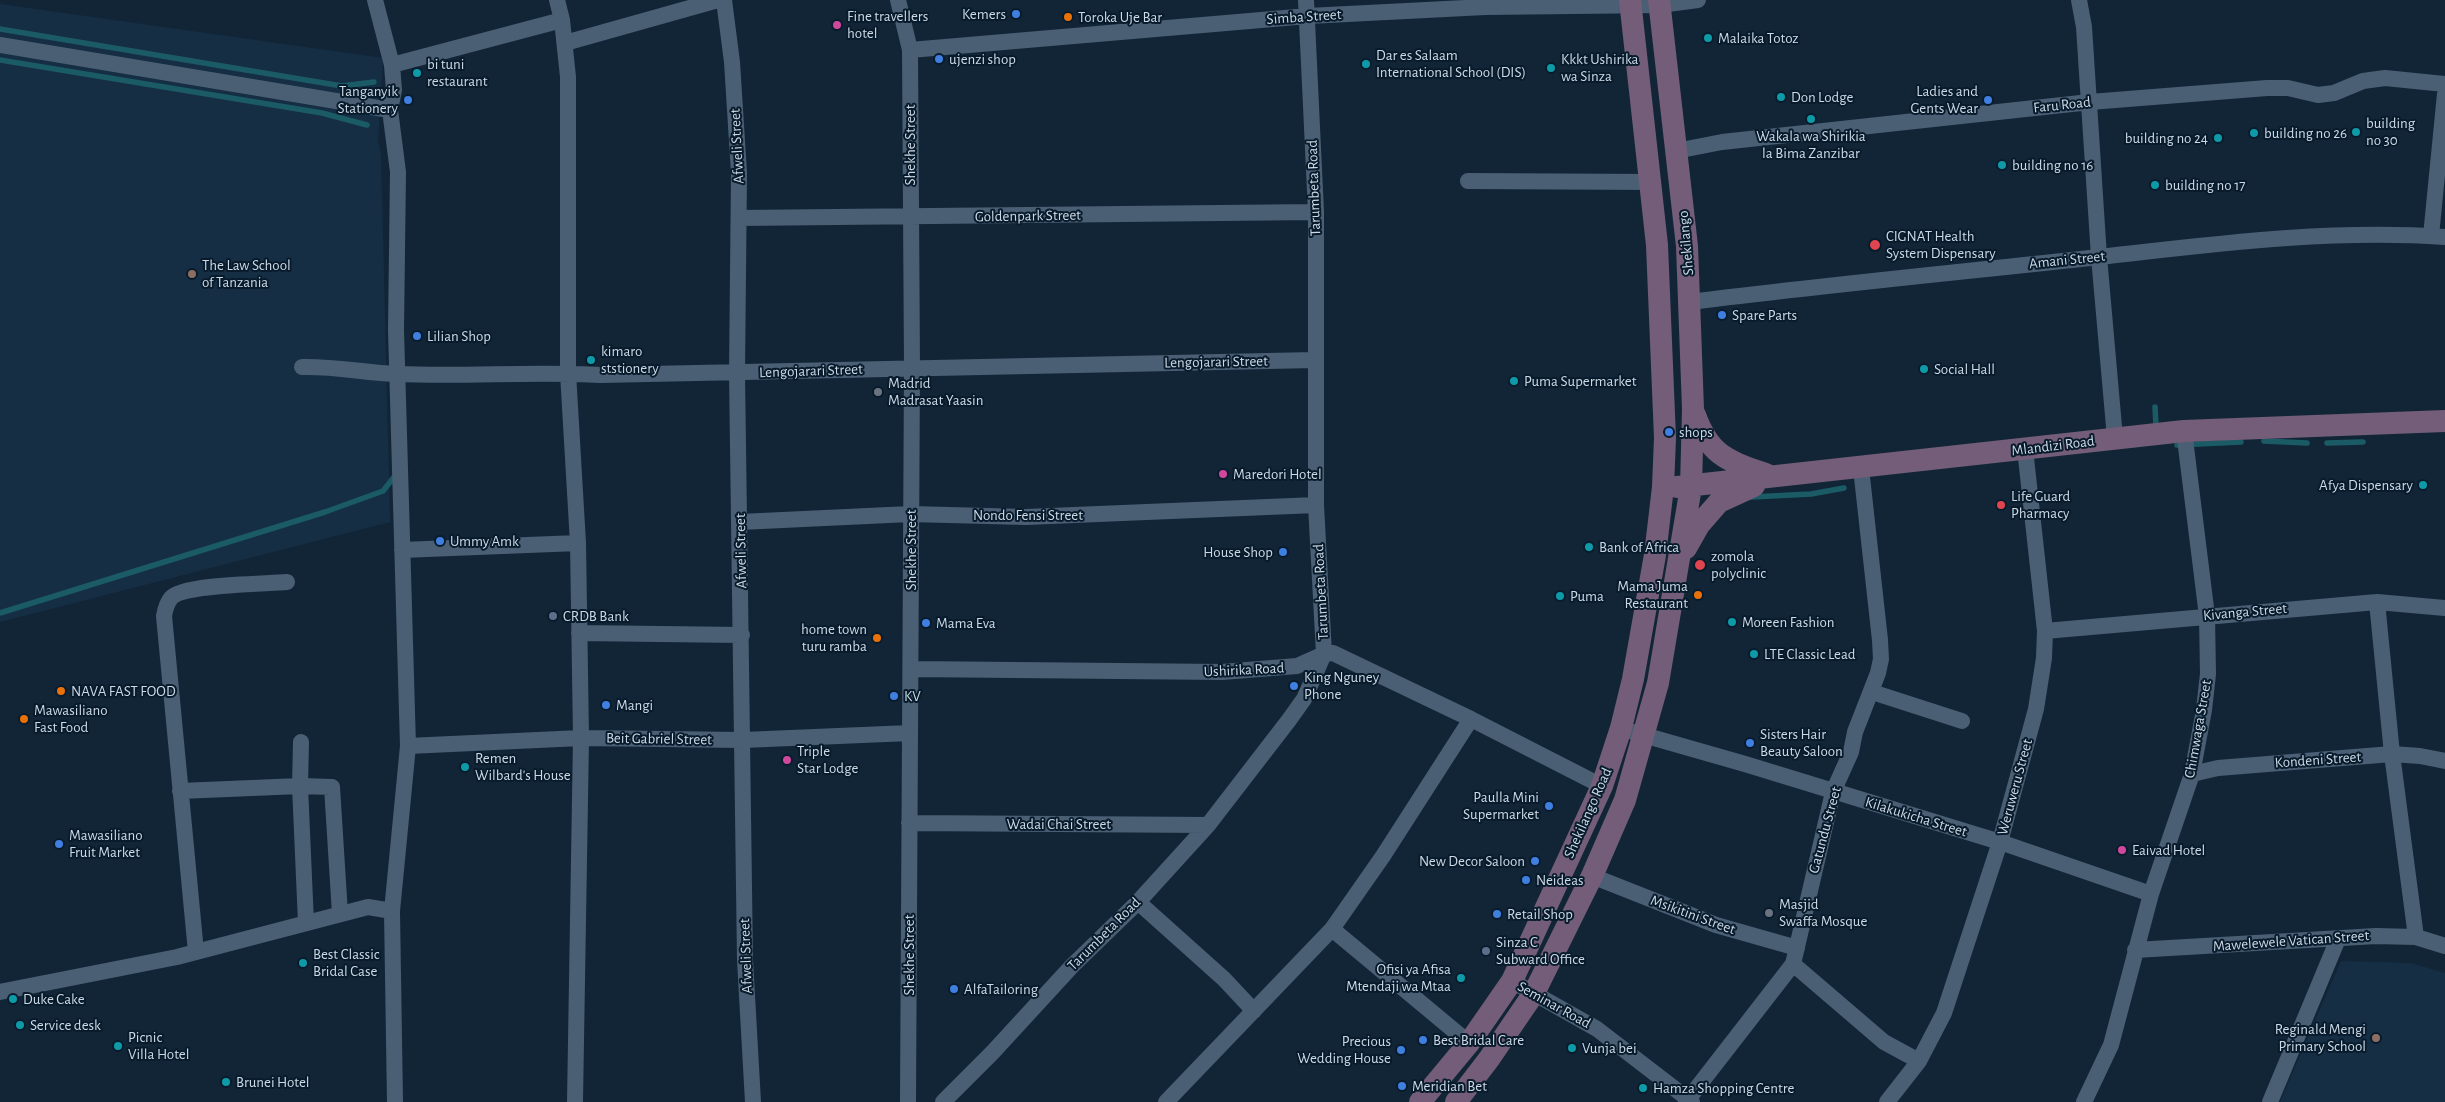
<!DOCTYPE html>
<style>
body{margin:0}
canvas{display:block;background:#112536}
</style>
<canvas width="2445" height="1102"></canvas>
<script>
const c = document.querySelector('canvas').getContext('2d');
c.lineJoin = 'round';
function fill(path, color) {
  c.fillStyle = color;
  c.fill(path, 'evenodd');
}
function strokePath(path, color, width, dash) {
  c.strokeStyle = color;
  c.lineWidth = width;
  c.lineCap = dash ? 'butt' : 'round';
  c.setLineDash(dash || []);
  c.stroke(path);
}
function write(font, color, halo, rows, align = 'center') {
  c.font = font + ' "Alegreya Sans",sans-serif';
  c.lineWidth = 4;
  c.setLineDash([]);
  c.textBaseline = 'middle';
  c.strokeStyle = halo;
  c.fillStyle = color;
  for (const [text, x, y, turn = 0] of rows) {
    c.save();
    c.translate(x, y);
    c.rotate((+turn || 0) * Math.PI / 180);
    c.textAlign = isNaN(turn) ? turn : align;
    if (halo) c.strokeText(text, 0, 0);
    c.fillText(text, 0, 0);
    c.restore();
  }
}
const built = new Path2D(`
 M 0,4 L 383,58 L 378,140 L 381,155 L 390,522 L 0,622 Z
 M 2341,961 L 2411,963 L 2445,973 L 2445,1102 L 2280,1102 Z`);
const stream = new Path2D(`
 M 0,29 L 342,86 L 374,82
 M 0,60 L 322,113 L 367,125
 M 2155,407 L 2156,426
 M 2264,441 L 2307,443
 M 2327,443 L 2363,442
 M 2177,445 L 2241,442
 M 1752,497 L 1811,494 L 1844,488
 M 0,613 L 325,512 L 383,491 L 394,477`);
const street = new Path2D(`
 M 375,0 L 392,65
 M 557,0 L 562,20 L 568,77 L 568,373 L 578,543 L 581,738 L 575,1102
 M 724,0 L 732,62 L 739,173 L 737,373 L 745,960 L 753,1102
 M 898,0 L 910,50 L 912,368 L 908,1102
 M 2079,0 L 2084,27 L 2099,257 L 2115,438
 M 565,43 L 718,0
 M 0,45 L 390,110 L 394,90 L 392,65 L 562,20
 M 910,50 L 1308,16 L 1485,7 L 1660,5 L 1698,0
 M 390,110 L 398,172 L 396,330 L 408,746 L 392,911 L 395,1102
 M 1676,151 L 1722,142 L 2090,102 L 2267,88 L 2288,88 L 2318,95 L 2334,93 L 2363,81 L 2385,78 L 2445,84
 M 1468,181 L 1651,182
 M 739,218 L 1316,212
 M 2431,236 L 2445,94
 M 1690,302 C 1826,285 1962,272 2099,257 C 2215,244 2328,229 2445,237
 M 302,367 C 335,366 365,373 398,374 C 465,377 533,371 601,375 L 1315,360
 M 740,522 L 910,514 L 1026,517 L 1316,505
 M 402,550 L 578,543
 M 2377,602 L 2392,754 L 2416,937
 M 2045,631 L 2377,602 L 2445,608
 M 579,633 L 742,635
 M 911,669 L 1222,672 L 1297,666 L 1324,654 L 1333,653 L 1471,719 L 1602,786
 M 1872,692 L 1962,721
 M 1633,732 L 1745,764 L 2000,842 L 2151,894
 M 301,742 L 300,786 L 306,923
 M 408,746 L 581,738 L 743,740 L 910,733
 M 2192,774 L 2218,768 L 2392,754 L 2420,756 L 2445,761
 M 180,791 L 300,786 L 332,787 L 340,914
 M 909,823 L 1208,825
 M 1592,876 L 1716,925 L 1797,948
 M 1138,902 L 1224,979 L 1254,1011
 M 1332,929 L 1469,1043
 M 2135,950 L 2376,936 L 2416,937 L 2445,946
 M 196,952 L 164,616 C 165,610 167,603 171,598 C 183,584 266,584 287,582
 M 1793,964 L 1884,1042 L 1919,1061
 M 1512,981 L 1597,1029 L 1692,1102
 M 0,992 L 177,957 L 368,907 L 392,911
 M 943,1102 L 992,1053 L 1072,966 L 1138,902 L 1208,825 L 1289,720 L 1304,699 L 1324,654 L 1316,505 L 1316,212 L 1306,0
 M 1166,1102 L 1332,929 L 1383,856 L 1471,719
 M 1686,1102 L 1793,964 L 1833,792 L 1851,752 L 1855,732 L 1878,673 L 1881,659 L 1880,640 L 1861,468
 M 1887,1102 L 1919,1061 L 1944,1013 L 2000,842 L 2036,709 L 2044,658 L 2045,631 L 2025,449
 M 2084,1102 L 2111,1045 L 2151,894 L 2192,774 L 2204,710 L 2208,674 L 2207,616 L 2184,431
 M 2270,1102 L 2338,939`);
const secondary = new Path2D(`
 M 1695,415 C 1710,457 1729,461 1768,475
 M 1677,487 L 2184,431 L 2445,421
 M 1686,548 L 1699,525 L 1719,502 L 1754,486
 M 1420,1102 L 1469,1043 L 1512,981 L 1602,786 L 1621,728 L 1633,679 L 1655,555 L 1663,487 L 1665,438 L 1657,245 L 1630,0
 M 1456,1102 L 1489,1059 L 1534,993 L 1592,876 L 1625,800 L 1658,683 L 1691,487 L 1693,409 L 1687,246 L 1659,0`);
const markers = [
 [1016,14,5,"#3f7fe0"],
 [1068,17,5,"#e8710a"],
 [837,25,5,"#d1479c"],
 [1708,38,5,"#0f9aa8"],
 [939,59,5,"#3f7fe0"],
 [1366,64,5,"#0f9aa8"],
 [1551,68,5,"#0f9aa8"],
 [417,73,5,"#0f9aa8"],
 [1781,97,5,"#0f9aa8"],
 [408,100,5,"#3f7fe0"],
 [1988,100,5,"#3f7fe0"],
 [1811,119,5,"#0f9aa8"],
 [2356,132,5,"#0f9aa8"],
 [2254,133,5,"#0f9aa8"],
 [2218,138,5,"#0f9aa8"],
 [2002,165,5,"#0f9aa8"],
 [2155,185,5,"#0f9aa8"],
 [1875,245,6,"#e0444e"],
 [192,274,5,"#8d6e63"],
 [1722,315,5,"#3f7fe0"],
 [417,336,5,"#3f7fe0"],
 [591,360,5,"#0f9aa8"],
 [1924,369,5,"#0f9aa8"],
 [1514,381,5,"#0f9aa8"],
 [878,392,5,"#6b7280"],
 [1669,432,5,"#3f7fe0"],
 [1223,474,5,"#d1479c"],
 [2423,485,5,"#0f9aa8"],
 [2001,505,5,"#e0444e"],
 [440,541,5,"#3f7fe0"],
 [1589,547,5,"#0f9aa8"],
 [1283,552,5,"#3f7fe0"],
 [1700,565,6,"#e0444e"],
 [1698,595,5,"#e8710a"],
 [1560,596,5,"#0f9aa8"],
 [553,616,5,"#5c6f8a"],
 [1732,622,5,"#0f9aa8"],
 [926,623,5,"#3f7fe0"],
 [877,638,5,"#e8710a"],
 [1754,654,5,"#0f9aa8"],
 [1294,686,5,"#3f7fe0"],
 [61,691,5,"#e8710a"],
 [894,696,5,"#3f7fe0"],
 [606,705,5,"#3f7fe0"],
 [24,719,5,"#e8710a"],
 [1750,743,5,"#3f7fe0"],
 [787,760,5,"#d1479c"],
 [465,767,5,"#0f9aa8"],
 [1549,806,5,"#3f7fe0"],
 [59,844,5,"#3f7fe0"],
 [2122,850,5,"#d1479c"],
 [1535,861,5,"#3f7fe0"],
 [1526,880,5,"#3f7fe0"],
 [1769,913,5,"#6b7280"],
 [1497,914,5,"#3f7fe0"],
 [1486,951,5,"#5c6f8a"],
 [303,963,5,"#0f9aa8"],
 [1461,978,5,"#0f9aa8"],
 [954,989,5,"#3f7fe0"],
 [13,999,5,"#0f9aa8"],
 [20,1025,5,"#0f9aa8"],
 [2376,1038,5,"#8d6e63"],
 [1423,1040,5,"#3f7fe0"],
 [118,1046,5,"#0f9aa8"],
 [1572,1048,5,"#0f9aa8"],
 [1401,1050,5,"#3f7fe0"],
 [226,1082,5,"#0f9aa8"],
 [1402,1086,5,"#3f7fe0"],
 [1643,1088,5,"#0f9aa8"]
];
const poiNames = [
 ["Kemers",1006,14,"right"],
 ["Fine travellers",847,16],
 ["hotel",847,33],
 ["Toroka Uje Bar",1078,17],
 ["Malaika Totoz",1718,38],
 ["Dar es Salaam",1376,55],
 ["International School (DIS)",1376,72],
 ["ujenzi shop",949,59],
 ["Kkkt Ushirika",1561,59],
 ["wa Sinza",1561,76],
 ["bi tuni",427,64],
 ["restaurant",427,81],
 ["Tanganyik",398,91,"right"],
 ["Stationery",398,108,"right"],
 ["Ladies and",1978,91,"right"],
 ["Gents Wear",1978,108,"right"],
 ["Don Lodge",1791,97],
 ["building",2366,123],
 ["no 30",2366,140],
 ["building no 26",2264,133],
 ["Wakala wa Shirikia",1811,136,"center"],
 ["la Bima Zanzibar",1811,153,"center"],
 ["building no 24",2208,138,"right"],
 ["building no 16",2012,165],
 ["building no 17",2165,185],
 ["CIGNAT Health",1886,236],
 ["System Dispensary",1886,253],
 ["The Law School",202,265],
 ["of Tanzania",202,282],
 ["Spare Parts",1732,315],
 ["Lilian Shop",427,336],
 ["kimaro",601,351],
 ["ststionery",601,368],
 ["Social Hall",1934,369],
 ["Puma Supermarket",1524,381],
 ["Madrid",888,383],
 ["Madrasat Yaasin",888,400],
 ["shops",1679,432],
 ["Maredori Hotel",1233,474],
 ["Afya Dispensary",2413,485,"right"],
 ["Life Guard",2011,496],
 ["Pharmacy",2011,513],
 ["Ummy Amk",450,541],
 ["Bank of Africa",1599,547],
 ["House Shop",1273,552,"right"],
 ["zomola",1711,556],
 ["polyclinic",1711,573],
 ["Mama Juma",1688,586,"right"],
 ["Restaurant",1688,603,"right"],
 ["Puma",1570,596],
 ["CRDB Bank",563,616],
 ["Moreen Fashion",1742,622],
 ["Mama Eva",936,623],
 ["home town",867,629,"right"],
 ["turu ramba",867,646,"right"],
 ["LTE Classic Lead",1764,654],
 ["King Nguney",1304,677],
 ["Phone",1304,694],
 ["NAVA FAST FOOD",71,691],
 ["KV",904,696],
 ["Mangi",616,705],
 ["Mawasiliano",34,710],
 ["Fast Food",34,727],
 ["Sisters Hair",1760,734],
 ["Beauty Saloon",1760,751],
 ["Triple",797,751],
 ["Star Lodge",797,768],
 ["Remen",475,758],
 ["Wilbard's House",475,775],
 ["Paulla Mini",1539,797,"right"],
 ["Supermarket",1539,814,"right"],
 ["Mawasiliano",69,835],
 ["Fruit Market",69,852],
 ["Eaivad Hotel",2132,850],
 ["New Decor Saloon",1525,861,"right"],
 ["Neideas",1536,880],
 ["Masjid",1779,904],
 ["Swaffa Mosque",1779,921],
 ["Retail Shop",1507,914],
 ["Sinza C",1496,942],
 ["Subward Office",1496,959],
 ["Best Classic",313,954],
 ["Bridal Case",313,971],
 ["Ofisi ya Afisa",1451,969,"right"],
 ["Mtendaji wa Mtaa",1451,986,"right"],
 ["AlfaTailoring",964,989],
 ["Duke Cake",23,999],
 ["Service desk",30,1025],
 ["Reginald Mengi",2366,1029,"right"],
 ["Primary School",2366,1046,"right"],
 ["Picnic",128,1037],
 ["Villa Hotel",128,1054],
 ["Best Bridal Care",1433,1040],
 ["Precious",1391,1041,"right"],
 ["Wedding House",1391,1058,"right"],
 ["Vunja bei",1582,1048],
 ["Brunei Hotel",236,1082],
 ["Meridian Bet",1412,1086],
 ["Hamza Shopping Centre",1653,1088]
];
const streetNames = [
 ["Simba Street",1304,17,-4],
 ["Faru Road",2062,105,-6],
 ["Shekhe Street",910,145,-90],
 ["Afweli Street",737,146,-93],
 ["Tarumbeta Road",1314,188,-92],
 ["Goldenpark Street",1028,216,-1],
 ["Shekilango",1686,243,-95],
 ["Amani Street",2067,260,-6],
 ["Lengojarari Street",1216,362,-1],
 ["Lengojarari Street",811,371,-2],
 ["Mlandizi Road",2053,446,-7],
 ["Nondo Fensi Street",1028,515],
 ["Shekhe Street",911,550,-90],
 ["Afweli Street",741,551,-91],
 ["Tarumbeta Road",1321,592,-93],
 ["Kivanga Street",2245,612,-5],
 ["Ushirika Road",1244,670,-3],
 ["Chimwaga Street",2198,729,-80],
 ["Beit Gabriel Street",659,739,1],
 ["Kondeni Street",2318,760,-4],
 ["Weruweru Street",2015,787,-75],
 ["Shekilango Road",1588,813,-66],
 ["Kilakukicha Street",1916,817,17],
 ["Wadai Chai Street",1059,824],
 ["Gatundu Street",1825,830,-75],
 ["Msikitini Street",1693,915,20],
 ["Tarumbeta Road",1104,934,-45],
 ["Mawelewele Vatican Street",2291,941,-4],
 ["Shekhe Street",909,955,-90],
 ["Afweli Street",746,956,-92],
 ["Seminar Road",1554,1005,29]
];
fill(built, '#152e44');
strokePath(stream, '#1a5b65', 5.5);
strokePath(street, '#4a5f74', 16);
strokePath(secondary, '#735d78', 22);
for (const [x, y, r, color] of markers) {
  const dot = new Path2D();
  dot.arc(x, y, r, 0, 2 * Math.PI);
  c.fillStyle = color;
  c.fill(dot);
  strokePath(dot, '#071b2c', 2);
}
write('15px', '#cdd9e5', '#071b2c', poiNames, 'left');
write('15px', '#cdd9e5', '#071b2c', streetNames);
</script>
